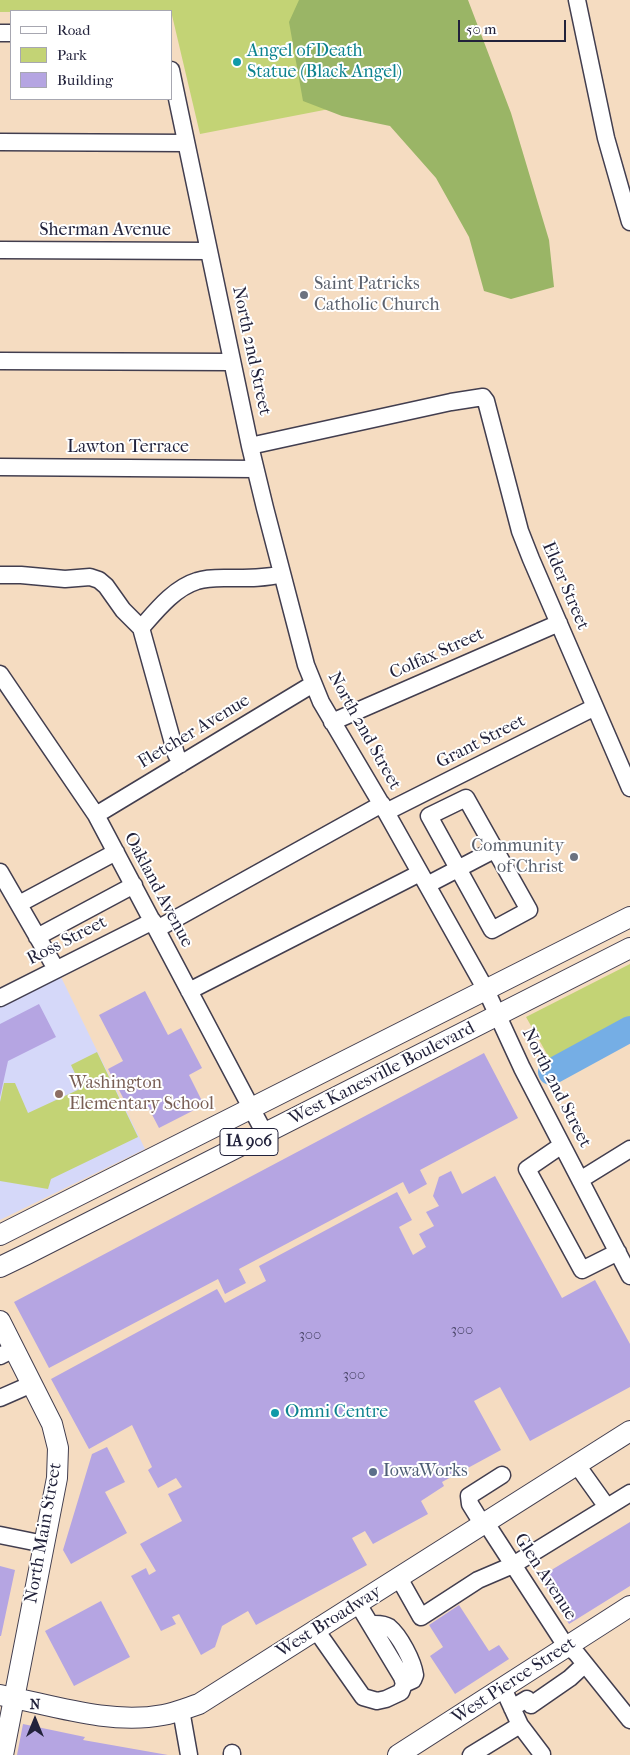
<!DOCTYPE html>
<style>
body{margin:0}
#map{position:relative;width:630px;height:1755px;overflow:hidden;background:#f5dcc1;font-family:"IM FELL French Canon",serif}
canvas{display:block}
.legend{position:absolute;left:10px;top:10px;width:162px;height:90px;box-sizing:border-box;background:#fff;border:1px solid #a7a7b1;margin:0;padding:6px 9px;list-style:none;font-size:15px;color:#22223b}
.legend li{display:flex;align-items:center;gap:10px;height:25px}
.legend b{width:25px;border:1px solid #a7a7b1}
.north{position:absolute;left:10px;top:1695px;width:50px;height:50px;-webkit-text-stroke:4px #fff;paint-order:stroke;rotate:0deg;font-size:14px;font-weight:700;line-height:20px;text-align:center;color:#22223b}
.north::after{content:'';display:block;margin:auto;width:18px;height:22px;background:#22223b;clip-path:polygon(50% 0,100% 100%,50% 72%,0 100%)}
.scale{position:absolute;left:458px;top:20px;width:108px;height:22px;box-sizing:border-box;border:2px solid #22223b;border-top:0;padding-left:6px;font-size:15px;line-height:18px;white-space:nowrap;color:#22223b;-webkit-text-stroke:4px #fff;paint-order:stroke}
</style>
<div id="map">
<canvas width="630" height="1755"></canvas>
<ul class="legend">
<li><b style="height:6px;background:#fff"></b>Road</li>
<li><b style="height:14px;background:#c3d375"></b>Park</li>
<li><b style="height:14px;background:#b5a5e2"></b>Building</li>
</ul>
<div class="north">N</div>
<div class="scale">50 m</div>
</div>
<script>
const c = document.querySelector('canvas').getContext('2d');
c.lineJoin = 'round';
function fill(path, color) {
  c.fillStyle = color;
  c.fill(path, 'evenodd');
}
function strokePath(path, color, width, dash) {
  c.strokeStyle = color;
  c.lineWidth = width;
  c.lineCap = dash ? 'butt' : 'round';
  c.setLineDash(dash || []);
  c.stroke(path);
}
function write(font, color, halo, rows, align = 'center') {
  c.font = font + ' "IM FELL French Canon",serif';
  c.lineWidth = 4;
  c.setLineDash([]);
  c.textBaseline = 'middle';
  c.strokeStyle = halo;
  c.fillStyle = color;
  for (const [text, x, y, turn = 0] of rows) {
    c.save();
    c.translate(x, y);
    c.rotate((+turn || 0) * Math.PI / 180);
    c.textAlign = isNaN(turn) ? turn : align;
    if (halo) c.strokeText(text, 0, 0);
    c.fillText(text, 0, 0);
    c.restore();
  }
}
const built = new Path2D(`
 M 61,977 L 145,1149 L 0,1220 L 0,1005 Z`);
const green = new Path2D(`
 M 0,0 L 382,0 L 412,93 L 200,134 L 171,11 L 0,12 Z
 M 630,964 L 630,1036 L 560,1077 L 526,1017 Z
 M 97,1052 L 138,1137 L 51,1179 L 48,1189 L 0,1181 L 0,1102 L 4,1083 L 15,1083 L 28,1113 L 82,1088 L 71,1065 Z`);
const forest = new Path2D(`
 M 299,0 L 468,0 L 511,113 L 549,240 L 554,287 L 511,299 L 484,291 L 469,237 L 436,178 L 390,126 L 342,116 L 303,101 L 289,22 Z`);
const river = new Path2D(`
 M 551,1072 L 630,1029`);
const building = new Path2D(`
 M 145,991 L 168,1035 L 181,1028 L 202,1068 L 189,1075 L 204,1105 L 159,1128 L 146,1103 L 130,1111 L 108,1069 L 123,1061 L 99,1015 Z
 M 39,1004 L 56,1037 L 8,1061 L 0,1097 L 0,1024 Z
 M 484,1053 L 518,1118 L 420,1170 L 427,1184 L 409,1194 L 403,1182 L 239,1269 L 246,1283 L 225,1294 L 218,1279 L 49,1368 L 14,1302 Z
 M 451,1171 L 462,1194 L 495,1176 L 562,1298 L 595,1280 L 630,1344 L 630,1387 L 530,1441 L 500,1387 L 474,1401 L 501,1450 L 442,1482 L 444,1486 L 421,1501 L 428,1514 L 373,1544 L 365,1531 L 352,1538 L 367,1565 L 256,1625 L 248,1611 L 222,1626 L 215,1647 L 201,1655 L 179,1614 L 172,1617 L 176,1624 L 161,1631 L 131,1576 L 146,1568 L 149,1575 L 156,1571 L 140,1544 L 182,1521 L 168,1494 L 182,1487 L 176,1478 L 158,1488 L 148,1470 L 152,1467 L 132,1425 L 89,1449 L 51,1379 L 217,1289 L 225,1303 L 266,1281 L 259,1266 L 397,1192 L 412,1220 L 399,1227 L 413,1255 L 426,1247 L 419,1234 L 434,1226 L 426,1212 L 439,1206 L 433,1196 L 439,1177 Z
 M 107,1447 L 125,1482 L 105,1492 L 127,1533 L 71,1564 L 63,1550 L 92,1454 Z
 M 630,1522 L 630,1586 L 569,1624 L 540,1577 Z
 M 0,1566 L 15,1570 L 1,1636 L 0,1636 Z
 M 101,1601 L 130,1657 L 74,1686 L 45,1631 Z
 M 459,1605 L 489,1651 L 499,1645 L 509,1659 L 455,1694 L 430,1656 L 443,1647 L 429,1625 Z
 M 23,1724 L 85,1737 L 83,1740 L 168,1755 L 17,1755 Z`);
const minor = new Path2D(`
 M 577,0 L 606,138 L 630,222
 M 0,33 L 11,33
 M 171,70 L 250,446 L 265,508 L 306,665 L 321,702 L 386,812 L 486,990 L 522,1068 L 630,1276
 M 0,142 L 186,143
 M 0,250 L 209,251
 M 0,361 L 232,362
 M 250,446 L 451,402 L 483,397 L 486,401 L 520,531 L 531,559 L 630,788
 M 0,467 L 255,469
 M 0,575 L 21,575 L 65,579 L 90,577 L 99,580 L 106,586 L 123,610 L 141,628 L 176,754 L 181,764
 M 141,628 C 156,611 174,588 197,581 C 206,578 215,578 224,578 C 243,578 263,579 282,574
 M 0,674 L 96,815 L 265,1134
 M 332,722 L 559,623
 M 466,798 L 529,910 L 492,930 L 429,816 Z
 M 386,812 L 595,707
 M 96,815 L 313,684
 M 0,872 L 56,969
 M 427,885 L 494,850
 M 19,904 L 116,852
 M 157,929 L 382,804
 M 37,937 L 134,885
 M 189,991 L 420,873
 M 0,998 L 153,921
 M 562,1145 L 527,1169 L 582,1270 L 618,1252
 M 580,1180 L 630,1149
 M 0,1356 L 14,1349
 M 0,1398 L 32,1384
 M 577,1465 L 607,1507
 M 486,1523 L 562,1640 L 577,1654 L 630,1720
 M 483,1525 L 470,1504 L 469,1496 L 502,1475
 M 0,1535 L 44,1544
 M 399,1578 L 421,1617 L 478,1580 L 513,1565 L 630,1493
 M 370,1624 C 376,1624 383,1623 389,1627 C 400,1636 413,1661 415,1675 L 413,1680 L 404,1684
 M 316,1630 L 363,1697 L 377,1701 L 386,1699 L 401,1692 L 404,1684 L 402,1677 L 358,1604
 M 503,1688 L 520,1725 L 542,1754 L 541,1755
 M 512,1708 L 527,1699 L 531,1705 L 570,1678 L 585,1664
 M 181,1710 L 189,1755
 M 232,1753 L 232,1755
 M 471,1755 L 520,1725`);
const major = new Path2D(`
 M 0,1235 L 630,917
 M 0,1267 L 27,1254 L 630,948
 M 0,1321 L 52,1424 L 58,1448 L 57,1478 L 3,1755
 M 0,1695 C 52,1705 109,1725 163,1715 C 175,1713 187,1708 199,1704 L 630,1431
 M 398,1755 L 630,1606`);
const markers = [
 [237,62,5,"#0f9aa8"],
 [304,295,5,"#6b7280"],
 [574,857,5,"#6b7280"],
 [59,1094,5,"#8d6e63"],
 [275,1413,5,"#0f9aa8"],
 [373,1472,5,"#5c6f8a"]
];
const numberNames = [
 ["300",462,1330],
 ["300",310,1335],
 ["300",354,1375]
];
const shields = [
 [249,1142,58]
];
const shieldNames = [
 ["IA 906",249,1142]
];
const cultureNames = [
 ["Angel of Death",247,52],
 ["Statue (Black Angel)",247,73],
 ["Omni Centre",285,1413]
];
const streetNames = [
 ["Sherman Avenue",105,231],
 ["North 2nd Street",251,351,78],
 ["Lawton Terrace",128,448],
 ["Elder Street",565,586,67],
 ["Colfax Street",437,654,-24],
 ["North 2nd Street",364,731,61],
 ["Fletcher Avenue",194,732,-31],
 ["Grant Street",481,742,-27],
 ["Oakland Avenue",158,890,62],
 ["Ross Street",67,941,-27],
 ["West Kanesville Boulevard",382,1074,-27],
 ["North 2nd Street",556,1088,63],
 ["North Main Street",44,1533,-80],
 ["Glen Avenue",545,1577,57],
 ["West Broadway",329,1622,-32],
 ["West Pierce Street",514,1681,-33]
];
const worshipNames = [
 ["Saint Patricks",314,285],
 ["Catholic Church",314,306],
 ["Community",564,847,"right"],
 ["of Christ",564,868,"right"]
];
const educationNames = [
 ["Washington",69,1084],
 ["Elementary School",69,1105]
];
const serviceNames = [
 ["IowaWorks",383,1472]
];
fill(built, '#d5d8f9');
fill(green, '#c3d375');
fill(forest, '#9ab566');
strokePath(river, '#75aee5', 26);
fill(building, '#b5a5e2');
strokePath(minor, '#423e4f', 19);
strokePath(major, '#423e4f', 22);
strokePath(minor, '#fff', 16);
strokePath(major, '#fff', 20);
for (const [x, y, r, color] of markers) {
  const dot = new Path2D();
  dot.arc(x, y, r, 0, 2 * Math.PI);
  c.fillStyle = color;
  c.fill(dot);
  strokePath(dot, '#fff', 2);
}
write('15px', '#474365', null, numberNames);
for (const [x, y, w] of shields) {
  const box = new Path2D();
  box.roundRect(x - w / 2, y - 13.5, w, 27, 4);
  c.fillStyle = '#fff';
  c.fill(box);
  strokePath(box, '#22223b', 1);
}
write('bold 16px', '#22223b', null, shieldNames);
write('18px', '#0d838f', '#fff', cultureNames, 'left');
write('18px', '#22223b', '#fff', streetNames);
write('18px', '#5b616d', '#fff', worshipNames, 'left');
write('18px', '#785e54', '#fff', educationNames, 'left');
write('18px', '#4e5e75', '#fff', serviceNames, 'left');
</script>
